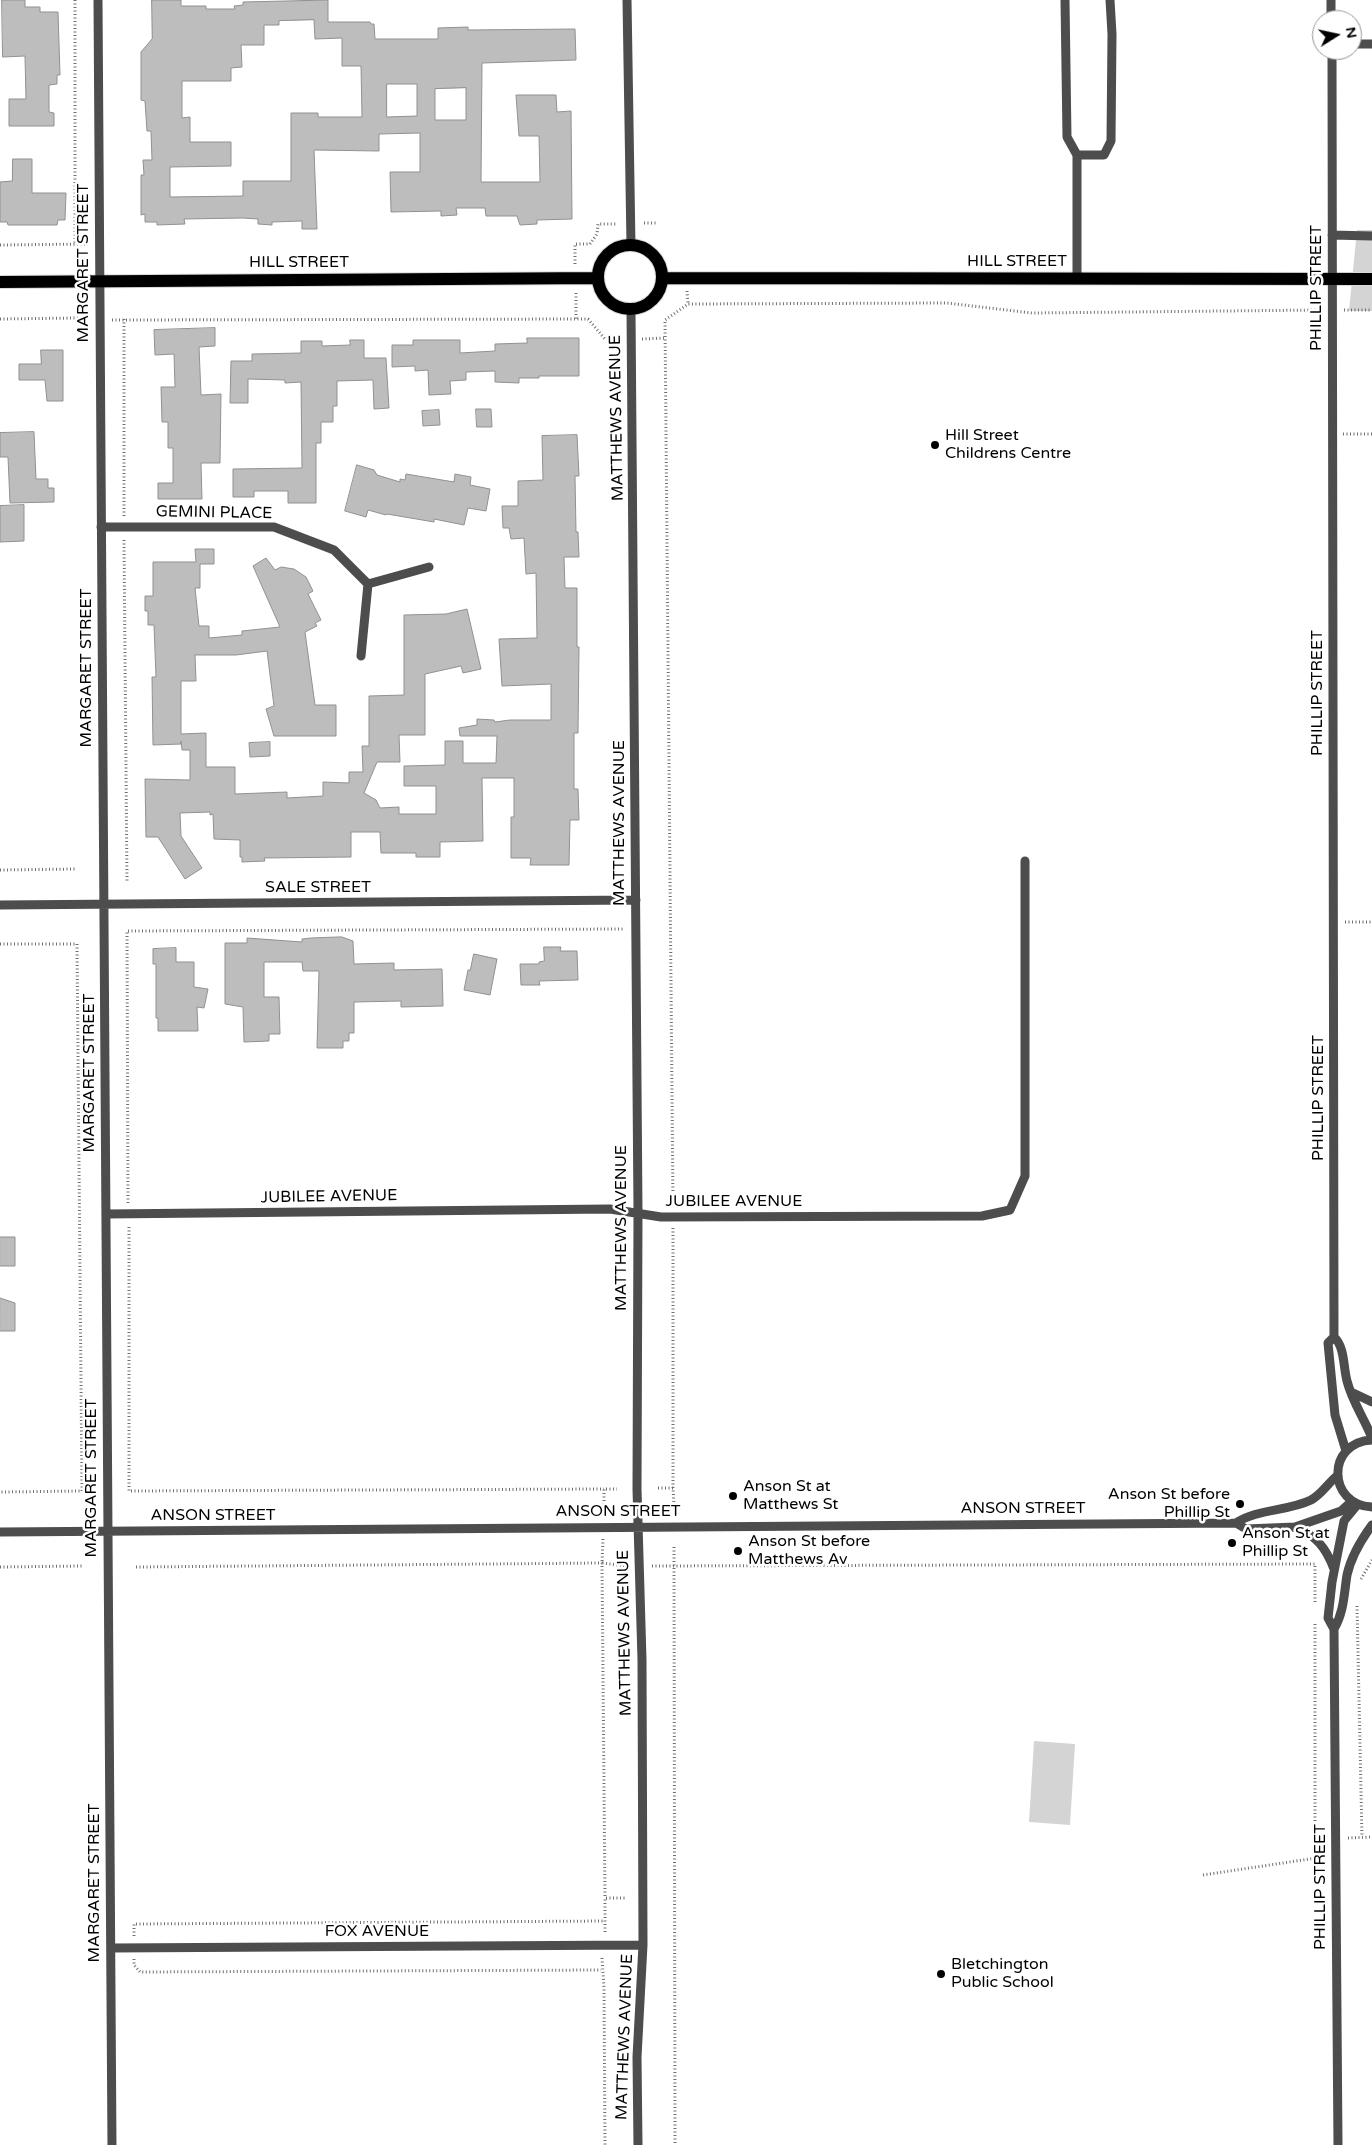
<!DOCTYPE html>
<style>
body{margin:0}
#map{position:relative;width:1372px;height:2145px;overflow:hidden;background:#fff;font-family:"Varela Round",sans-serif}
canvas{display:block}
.north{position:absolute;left:1312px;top:10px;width:50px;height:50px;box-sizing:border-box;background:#fff;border:1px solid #999;border-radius:50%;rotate:80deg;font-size:14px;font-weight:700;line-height:20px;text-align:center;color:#000}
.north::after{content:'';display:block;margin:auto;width:18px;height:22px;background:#000;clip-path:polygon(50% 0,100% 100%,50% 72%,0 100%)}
</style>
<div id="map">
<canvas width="1372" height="2145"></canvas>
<div class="north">N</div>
</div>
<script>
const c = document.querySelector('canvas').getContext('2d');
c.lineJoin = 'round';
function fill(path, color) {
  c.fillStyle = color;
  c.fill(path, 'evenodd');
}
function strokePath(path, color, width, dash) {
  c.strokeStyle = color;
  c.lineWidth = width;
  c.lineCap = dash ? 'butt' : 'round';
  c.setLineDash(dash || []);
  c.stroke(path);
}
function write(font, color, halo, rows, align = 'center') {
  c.font = font + ' "Varela Round",sans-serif';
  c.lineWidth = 5;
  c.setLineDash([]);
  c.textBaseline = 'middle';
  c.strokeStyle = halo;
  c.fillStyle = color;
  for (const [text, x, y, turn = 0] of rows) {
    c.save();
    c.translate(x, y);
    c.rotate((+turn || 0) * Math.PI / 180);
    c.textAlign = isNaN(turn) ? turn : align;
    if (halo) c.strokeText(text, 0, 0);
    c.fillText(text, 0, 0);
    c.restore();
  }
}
const green = new Path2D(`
 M 1357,230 L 1372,230 L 1372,311 L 1349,311 Z
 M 1034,1741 L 1075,1744 L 1070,1825 L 1029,1822 Z`);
const building = new Path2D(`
 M 2,0 L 25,0 L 25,7 L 40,7 L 40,12 L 58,12 L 60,75 L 57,75 L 57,84 L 49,85 L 49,112 L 54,113 L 54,126 L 9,126 L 9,99 L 26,99 L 25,56 L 3,57 Z
 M 152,0 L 181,0 L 181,6 L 206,6 L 206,9 L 235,9 L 234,6 L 243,5 L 243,2 L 328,0 L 328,22 L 370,22 L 371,24 L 374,24 L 375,39 L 438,39 L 438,28 L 468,27 L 468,30 L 575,29 L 576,60 L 482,63 L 481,182 L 540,182 L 539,136 L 519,136 L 516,95 L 556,95 L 557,112 L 571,111 L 572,219 L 537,220 L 537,224 L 520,225 L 517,216 L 486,216 L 485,208 L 456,208 L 457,215 L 441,216 L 441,211 L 391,212 L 390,172 L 420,172 L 420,133 L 379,134 L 379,151 L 314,150 L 317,229 L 302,229 L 302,221 L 272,222 L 272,225 L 258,224 L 258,219 L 243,218 L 184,219 L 185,224 L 157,225 L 157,222 L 145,222 L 145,214 L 141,215 L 141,175 L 144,175 L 143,160 L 152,160 L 151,131 L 147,131 L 145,101 L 141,100 L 141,52 L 152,39 ZM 314,20 L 315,39 L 342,38 L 342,66 L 361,66 L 362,117 L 318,117 L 318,113 L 291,113 L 291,181 L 243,181 L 243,196 L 170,197 L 170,167 L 231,166 L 231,142 L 190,142 L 190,117 L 182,118 L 182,81 L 231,81 L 231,68 L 242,67 L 241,45 L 264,45 L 264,25 L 279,25 L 279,21 ZM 387,84 L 417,84 L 417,116 L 387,117 ZM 466,88 L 466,120 L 435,120 L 435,89 Z
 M 13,159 L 32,159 L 32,193 L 66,193 L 65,220 L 58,220 L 57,225 L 8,225 L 7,222 L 0,222 L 0,182 L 12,181 Z
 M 215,328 L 215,346 L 199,347 L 201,395 L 221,394 L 220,463 L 201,463 L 202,499 L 158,499 L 158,483 L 173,483 L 173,448 L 168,448 L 168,422 L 162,422 L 161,387 L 175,387 L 174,354 L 155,355 L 154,330 Z
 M 527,338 L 579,338 L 579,376 L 539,376 L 539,378 L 519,378 L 519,383 L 495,382 L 495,371 L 466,372 L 466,380 L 450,381 L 451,394 L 429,395 L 428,370 L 415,371 L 415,366 L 392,367 L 392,345 L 413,345 L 413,340 L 460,340 L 460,353 L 495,351 L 495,344 L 527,343 Z
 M 350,340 L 364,340 L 364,358 L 386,358 L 389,408 L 374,409 L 373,380 L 337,381 L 337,406 L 333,406 L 333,422 L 321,422 L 321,443 L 316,443 L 316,503 L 288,503 L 288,491 L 254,491 L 254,497 L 233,497 L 233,469 L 302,468 L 301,382 L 285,383 L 285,380 L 248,379 L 248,403 L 230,403 L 231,361 L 252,361 L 252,354 L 301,353 L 301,341 L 322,341 L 322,346 L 350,345 Z
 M 41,350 L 63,350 L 63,401 L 47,401 L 45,380 L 19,380 L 19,364 L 41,364 Z
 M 476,409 L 491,409 L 492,427 L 477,427 Z
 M 439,410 L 440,425 L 423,426 L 422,411 Z
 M 34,432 L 36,479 L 48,479 L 48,488 L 54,488 L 54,502 L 10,503 L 8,457 L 0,457 L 0,433 Z
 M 577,435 L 579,476 L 575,476 L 576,532 L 578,532 L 579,557 L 564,557 L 565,588 L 577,588 L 577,647 L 579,647 L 578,733 L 574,733 L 574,789 L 578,789 L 579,820 L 570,820 L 569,865 L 530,865 L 531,858 L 511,858 L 511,817 L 514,817 L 514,778 L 482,778 L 483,841 L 440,842 L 440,857 L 416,857 L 416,853 L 381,853 L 380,832 L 351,832 L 351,857 L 264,858 L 265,861 L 242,862 L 242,857 L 240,857 L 240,840 L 214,839 L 213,814 L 210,815 L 210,812 L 180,813 L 181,836 L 202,868 L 185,879 L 158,837 L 146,837 L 145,779 L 190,780 L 190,750 L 182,750 L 181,741 L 181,744 L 153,745 L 152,677 L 156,677 L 154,625 L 148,625 L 148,611 L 145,611 L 145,596 L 153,596 L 153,562 L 196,562 L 195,549 L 214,549 L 214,564 L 200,564 L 200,588 L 195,588 L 199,626 L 209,626 L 209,638 L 242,635 L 242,631 L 280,627 L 253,566 L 266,558 L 275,570 L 281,567 L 294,569 L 306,577 L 313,591 L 308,594 L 321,620 L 315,623 L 317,626 L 305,632 L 315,705 L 336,705 L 336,736 L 274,736 L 266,709 L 274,706 L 267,651 L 236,655 L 195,655 L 196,681 L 181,681 L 181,734 L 206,733 L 206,767 L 235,767 L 235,794 L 287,792 L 287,798 L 323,796 L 323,782 L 349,783 L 349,772 L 363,772 L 362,746 L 369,746 L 369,696 L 404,695 L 404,615 L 446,614 L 467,609 L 481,669 L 463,673 L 461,666 L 425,674 L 425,735 L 399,735 L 400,762 L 377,762 L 364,793 L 376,800 L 380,808 L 399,807 L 399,814 L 436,814 L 436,786 L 404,786 L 404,766 L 445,765 L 445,741 L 463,741 L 463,763 L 496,763 L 497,736 L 460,736 L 459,728 L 477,725 L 477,719 L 494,720 L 495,722 L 510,720 L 551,720 L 551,684 L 502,686 L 499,639 L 537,638 L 536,573 L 526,574 L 524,538 L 511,539 L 509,528 L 503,528 L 502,506 L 518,506 L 518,481 L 543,480 L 542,436 Z
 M 357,465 L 374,470 L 377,475 L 400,482 L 400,479 L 405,480 L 406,474 L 454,482 L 455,474 L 471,477 L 470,485 L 490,489 L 486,511 L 468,508 L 464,525 L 434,519 L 434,522 L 387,514 L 386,515 L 368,510 L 366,517 L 345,511 Z
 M 24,505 L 24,541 L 0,542 L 0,506 Z
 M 270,742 L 270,756 L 250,757 L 249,743 Z
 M 342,937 L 353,941 L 354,964 L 394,963 L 394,970 L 442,969 L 443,1006 L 401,1007 L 401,1001 L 354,1002 L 354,1033 L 349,1033 L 349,1041 L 343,1041 L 343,1048 L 317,1048 L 319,971 L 303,971 L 302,962 L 264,962 L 264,997 L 279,997 L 280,1034 L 269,1034 L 269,1041 L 244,1042 L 243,1007 L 225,1004 L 225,943 L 247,943 L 247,938 L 302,942 L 302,939 L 311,938 Z
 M 544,947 L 561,947 L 560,951 L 577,951 L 578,980 L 539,981 L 540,985 L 521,985 L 520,964 L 539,964 L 539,962 L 544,961 Z
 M 176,948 L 176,962 L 194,962 L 194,987 L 208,989 L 204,1008 L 197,1007 L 198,1031 L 158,1031 L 158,1018 L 156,1018 L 156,964 L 153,964 L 153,949 Z
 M 474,954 L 497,959 L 490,995 L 464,990 L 468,970 L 470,970 Z
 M 0,1237 L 15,1237 L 15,1266 L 0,1266 Z
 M 0,1298 L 15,1303 L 15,1331 L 0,1331 Z`);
const path = new Path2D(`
 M 75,0 L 75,244
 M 644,223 L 656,223
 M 0,245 L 88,244
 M 575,264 L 575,244 L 590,244 L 597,234 L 598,224 L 617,224
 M 687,291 L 688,304
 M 576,293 L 576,319
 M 1344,310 L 1372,310
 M 0,319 L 77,318 L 83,322 L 88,322
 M 112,320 L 588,319 L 605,339 L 618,339
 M 642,339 L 665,338
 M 1343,434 L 1372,434
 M 124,516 L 124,319
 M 124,540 L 127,882
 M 0,870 L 75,869
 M 1345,922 L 1372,922
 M 0,944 L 77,944 L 82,1491 L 0,1492
 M 128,1203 L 127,931 L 623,929
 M 673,1205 L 665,320 L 688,304 L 947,303 L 1032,313 L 1320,310
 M 129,1227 L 129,1491 L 604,1489
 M 673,1228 L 673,1488
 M 658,1488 L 673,1488 L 674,1506
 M 604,1515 L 604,1489 L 617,1489
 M 603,1539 L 602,1563 L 626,1566
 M 674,1547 L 675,2145
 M 652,1566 L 1315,1564 L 1315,1602
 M 0,1567 L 82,1566
 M 136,1567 L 602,1563 L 605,1898
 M 1361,1579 L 1372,1560
 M 1357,1606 L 1362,1837
 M 1315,1624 L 1315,1859
 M 1348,1838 L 1372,1837
 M 1203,1875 L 1323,1857
 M 605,1932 L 605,1898 L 626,1898
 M 134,1936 L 134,1924 L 605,1921
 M 602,1958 L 604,1988 L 605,2145
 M 134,1959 L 134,1965 L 140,1972 L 601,1970`);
const minor = new Path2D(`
 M 98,0 L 112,2145
 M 627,0 L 631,245
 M 1065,0 L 1067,137 L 1077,155 L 1077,279
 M 1331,0 L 1331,20
 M 1352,44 L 1372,44
 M 1332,50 L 1334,1337 L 1328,1343 L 1335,1415 L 1346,1451
 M 1077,155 L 1104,155 L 1111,141 L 1112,34 L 1110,0
 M 1332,235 L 1372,236
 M 631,310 L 638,1213 L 637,1489 L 642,1660 L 643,1945 L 637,2057 L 638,2145
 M 101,527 L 274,527 L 334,550 L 368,584 L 361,656
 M 368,584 L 429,567
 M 0,905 L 636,900
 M 106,1214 L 610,1209 L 661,1217 L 982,1216 L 1010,1210 L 1025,1176 L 1025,861
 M 1334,1337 C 1345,1347 1343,1366 1347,1381 C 1352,1401 1364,1418 1372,1438
 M 1351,1392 L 1372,1402
 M 1372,1440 C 1326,1442 1327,1505 1372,1507
 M 1236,1523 L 1246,1529 L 1295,1527 L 1341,1511 L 1352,1501
 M 1295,1527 C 1316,1535 1326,1548 1334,1569
 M 0,1532 L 1236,1523 C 1256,1509 1289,1511 1311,1500 C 1322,1494 1328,1483 1337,1476
 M 1334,1629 C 1344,1612 1344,1594 1347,1575 C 1351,1557 1361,1540 1372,1525
 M 111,1948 L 643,1945
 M 1338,2145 L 1334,1629 L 1328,1618 L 1332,1582 L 1344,1521 L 1358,1504`);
const major = new Path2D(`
 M598 277a32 32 0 1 1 64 0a32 32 0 1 1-64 0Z
 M 663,278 L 1372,279
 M 0,282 L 598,278`);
const markers = [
 [935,445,5,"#000"],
 [733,1496,5,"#000"],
 [1240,1504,5,"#000"],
 [1232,1543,5,"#000"],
 [738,1551,5,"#000"],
 [941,1974,5,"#000"]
];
const streetNames = [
 ["HILL STREET",1017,262],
 ["MARGARET STREET",84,263,-90],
 ["HILL STREET",299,263],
 ["PHILLIP STREET",1317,288,-90],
 ["MATTHEWS AVENUE",617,418,-91],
 ["GEMINI PLACE",214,513,1],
 ["MARGARET STREET",87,668,-90],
 ["PHILLIP STREET",1318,693,-90],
 ["MATTHEWS AVENUE",620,823,-90],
 ["SALE STREET",318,888],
 ["MARGARET STREET",90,1073,-90],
 ["PHILLIP STREET",1319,1098,-90],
 ["JUBILEE AVENUE",329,1197,-1],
 ["JUBILEE AVENUE",734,1202],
 ["MATTHEWS AVENUE",622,1228,-90],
 ["MARGARET STREET",92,1478,-90],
 ["ANSON STREET",1023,1509],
 ["ANSON STREET",618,1512],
 ["ANSON STREET",213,1516],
 ["MATTHEWS AVENUE",625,1633,-91],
 ["MARGARET STREET",95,1883,-90],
 ["PHILLIP STREET",1321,1887,-90],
 ["FOX AVENUE",377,1932],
 ["MATTHEWS AVENUE",625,2037,-88]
];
const poiNames = [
 ["Hill Street",945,436],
 ["Childrens Centre",945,454],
 ["Anson St at",743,1487],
 ["Matthews St",743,1505],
 ["Anson St before",1230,1495,"right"],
 ["Phillip St",1230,1513,"right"],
 ["Anson St at",1242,1534],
 ["Phillip St",1242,1552],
 ["Anson St before",748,1542],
 ["Matthews Av",748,1560],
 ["Bletchington",951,1965],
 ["Public School",951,1983]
];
fill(green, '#d4d4d4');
fill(building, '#bdbdbd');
strokePath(building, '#919191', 1);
strokePath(major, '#dbdbdb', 14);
strokePath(path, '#6f6f6f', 3, [1, 2.5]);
strokePath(minor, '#4d4d4d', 9);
strokePath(major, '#000', 12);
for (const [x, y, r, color] of markers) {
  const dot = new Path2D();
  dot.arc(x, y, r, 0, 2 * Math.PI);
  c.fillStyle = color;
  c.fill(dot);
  strokePath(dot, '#fff', 2);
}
write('16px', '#000', '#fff', streetNames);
write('16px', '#000', '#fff', poiNames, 'left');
</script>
